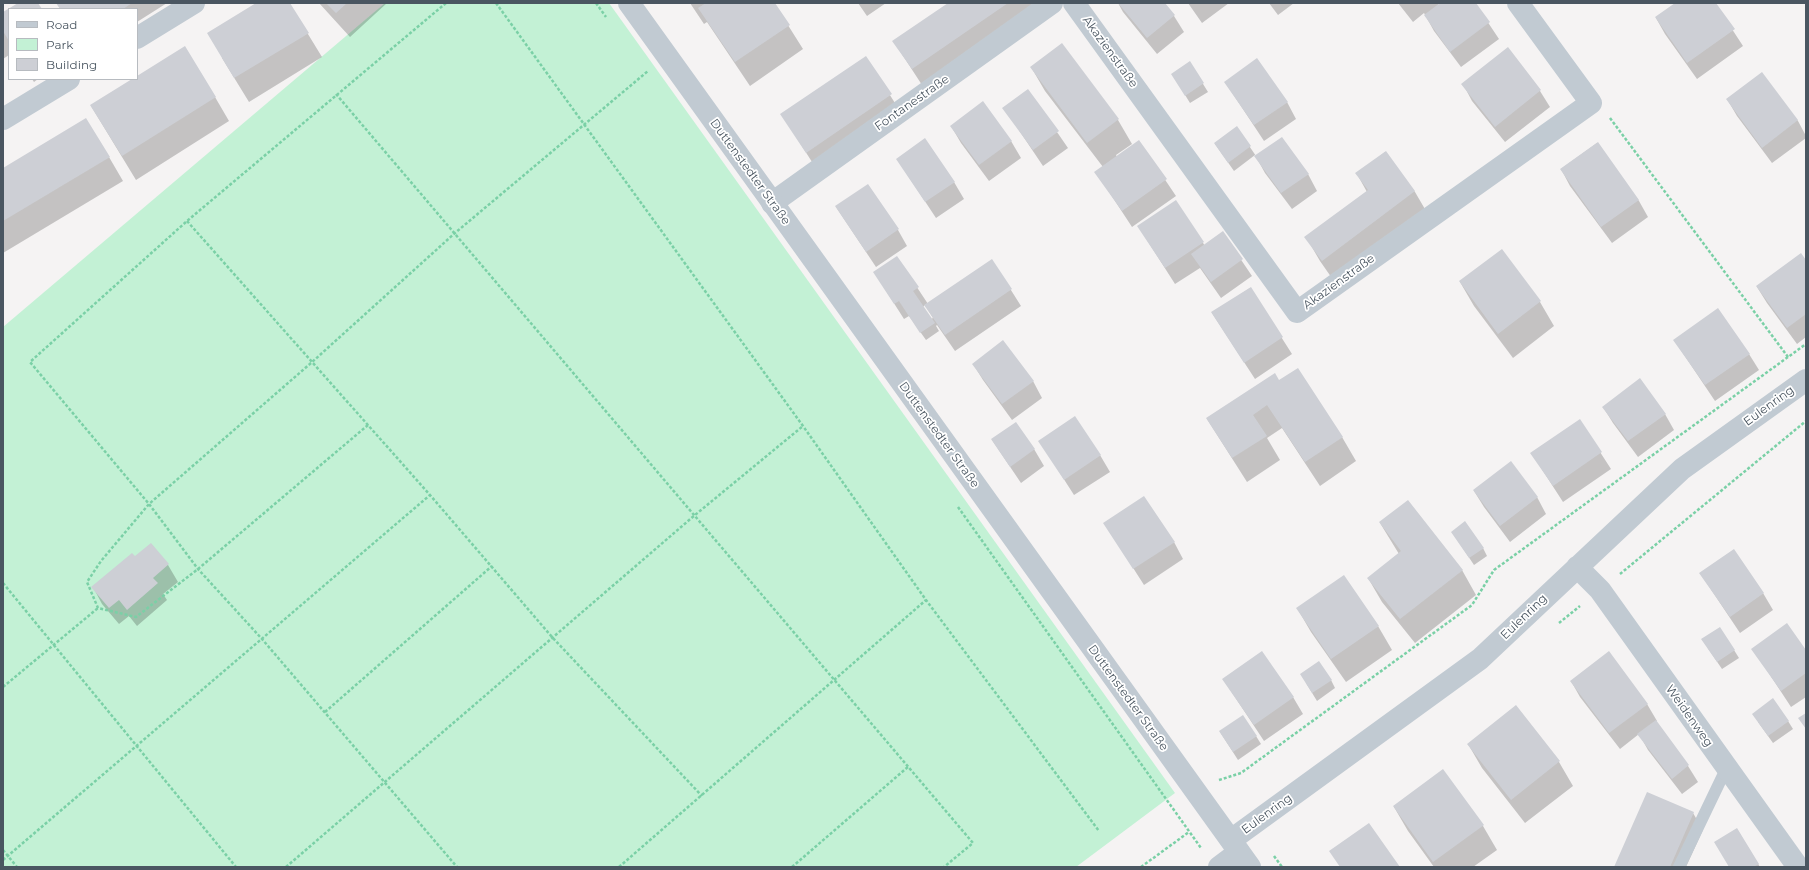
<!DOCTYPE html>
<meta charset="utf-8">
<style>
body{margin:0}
#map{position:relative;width:1809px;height:870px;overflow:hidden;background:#f5f3f3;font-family:Montserrat,sans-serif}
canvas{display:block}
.frame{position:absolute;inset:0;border:4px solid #4a5661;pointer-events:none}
.legend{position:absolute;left:8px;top:8px;width:130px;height:72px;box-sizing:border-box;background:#fff;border:1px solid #b7bbc0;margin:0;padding:5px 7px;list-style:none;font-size:12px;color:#4a5661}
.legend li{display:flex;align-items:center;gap:8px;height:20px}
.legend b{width:20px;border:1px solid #b7bbc0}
</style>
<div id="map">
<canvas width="1809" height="870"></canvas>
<div class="frame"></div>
<ul class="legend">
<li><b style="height:5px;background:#c1cad2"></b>Road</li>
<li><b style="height:11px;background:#c3f1d5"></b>Park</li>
<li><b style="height:11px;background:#cdcfd5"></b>Building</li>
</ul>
</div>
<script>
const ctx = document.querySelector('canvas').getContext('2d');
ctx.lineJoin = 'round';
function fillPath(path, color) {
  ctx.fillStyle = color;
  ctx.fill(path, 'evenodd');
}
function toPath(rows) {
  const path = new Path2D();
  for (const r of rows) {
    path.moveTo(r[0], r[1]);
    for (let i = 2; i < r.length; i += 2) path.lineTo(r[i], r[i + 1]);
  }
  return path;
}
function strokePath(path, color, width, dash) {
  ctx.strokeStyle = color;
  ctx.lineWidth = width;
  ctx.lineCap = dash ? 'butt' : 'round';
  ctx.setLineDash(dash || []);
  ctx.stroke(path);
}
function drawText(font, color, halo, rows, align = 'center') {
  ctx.font = font + ' Montserrat,sans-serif';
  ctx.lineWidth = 3.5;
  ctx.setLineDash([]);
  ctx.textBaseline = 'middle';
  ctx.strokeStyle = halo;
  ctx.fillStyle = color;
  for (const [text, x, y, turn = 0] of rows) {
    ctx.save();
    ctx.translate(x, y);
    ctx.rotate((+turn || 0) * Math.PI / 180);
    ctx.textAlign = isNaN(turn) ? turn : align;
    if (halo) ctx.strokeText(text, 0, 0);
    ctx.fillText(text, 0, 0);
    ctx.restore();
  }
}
fillPath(toPath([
 [385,3,609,3,1175,793,1076,867,3,867,3,327]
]), '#c3f1d5');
fillPath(toPath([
 [57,3,167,3,137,22,137,9,61,9],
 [258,3,289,3,322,57,249,102,222,58],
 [319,3,387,3,350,37],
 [690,3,774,3,803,49,750,86,707,22,704,24],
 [858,3,886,3,867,16],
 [950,3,1044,3,922,85,894,42],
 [1118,3,1164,3,1174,16,1184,32,1157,54,1123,12],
 [1188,3,1229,3,1202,23],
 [1269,3,1294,3,1278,15],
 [1398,3,1438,3,1438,5,1441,3,1475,3,1499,39,1461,67,1434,31,1424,13,1413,22],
 [1676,3,1715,3,1743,46,1697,79,1665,34,1656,18],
 [9,10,9,55,3,59,3,13],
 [1507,49,1540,91,1550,107,1505,142,1472,101,1463,84],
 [866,57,905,119,821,176,782,115],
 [1190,63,1208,92,1190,103,1177,82],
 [1031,67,1118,120,1132,144,1116,155,1117,157,1139,141,1176,196,1132,227,1096,172,1103,167,1045,91],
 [1762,74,1798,121,1806,136,1806,138,1772,163,1737,116,1727,99],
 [137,77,215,97,229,121,136,180,91,106,134,79,137,79],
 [32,79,38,79,34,82],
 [1225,82,1287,102,1296,119,1264,141],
 [1028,90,1068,148,1043,166,1004,108],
 [951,126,1011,141,1021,158,989,181,961,143],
 [1237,128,1256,156,1308,174,1317,191,1292,209,1265,173,1255,155,1234,171,1215,144],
 [1597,143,1639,201,1648,217,1612,243,1570,186,1561,169],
 [1385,152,1415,192,1429,216,1336,284,1320,261,1306,237,1367,192,1357,174],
 [109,157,123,181,3,253,3,169],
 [897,159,954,182,964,199,936,218],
 [1176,202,1205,246,1223,233,1252,276,1221,298,1200,268,1175,284,1138,226],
 [836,207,898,230,907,246,876,267],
 [1502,250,1540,302,1554,326,1513,358,1474,306,1460,282],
 [897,257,928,304,992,260,1021,306,955,351,937,325,936,326,939,331,926,340,909,316,904,319,874,272],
 [925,305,933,318,931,319,923,307],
 [1806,262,1806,337,1797,344,1767,303,1757,287],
 [1250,288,1292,354,1255,379,1212,313],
 [1674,340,1749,354,1759,370,1715,401],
 [973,364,1033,381,1042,398,1012,420,983,380],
 [1279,382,1342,437,1356,461,1320,486,1282,428,1267,438,1280,460,1247,482,1207,419],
 [1603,407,1665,414,1674,430,1638,457,1613,423],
 [1580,421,1611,469,1563,502,1532,454],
 [992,440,1034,449,1044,466,1021,483],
 [1040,442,1100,455,1110,472,1074,495],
 [1474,491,1537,497,1546,514,1510,542,1484,507],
 [1380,523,1462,570,1476,595,1415,643,1382,602,1368,578,1399,554],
 [1105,524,1174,542,1183,559,1144,585],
 [1452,532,1483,548,1487,556,1474,565],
 [151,544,168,565,178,582,163,594,167,600,137,626,129,616,119,624,102,604,93,587,135,558],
 [1700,573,1763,593,1773,610,1740,633],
 [1297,608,1378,626,1392,650,1346,682,1311,632],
 [1707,647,1734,650,1739,658,1722,669],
 [1753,649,1806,651,1806,697,1791,707],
 [1223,679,1293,697,1303,714,1264,741],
 [1331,680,1335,688,1317,701,1306,683],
 [1571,681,1647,704,1657,721,1655,722,1688,766,1698,782,1682,794,1648,750,1639,734,1620,749,1580,697],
 [1788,721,1793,729,1773,743,1758,722],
 [1220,732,1256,736,1261,744,1238,760],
 [1468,744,1559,762,1573,786,1525,823,1482,768],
 [1443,771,1483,826,1497,850,1473,867,1434,867,1408,831,1394,807],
 [1693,813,1703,830,1686,867,1615,867],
 [1737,829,1760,867,1729,867]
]), '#0003');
fillPath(toPath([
 [18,3,38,3,42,9,9,9,9,41,3,31,3,12],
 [56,3,132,3,123,9,60,9],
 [256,3,290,3,309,33,234,78,207,33],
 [326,3,347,3,336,13],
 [706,3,775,3,790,25,735,62,698,8],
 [948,3,1008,3,912,69,892,41],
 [1118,3,1165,3,1175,15,1147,38],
 [1440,3,1476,3,1490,22,1450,52,1424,15],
 [1675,3,1716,3,1735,29,1687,63,1655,17],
 [1062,43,1119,119,1087,143,1030,67],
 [185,46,216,97,122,156,90,105,132,79,137,79,137,76],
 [1508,47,1541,90,1495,127,1461,84],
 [866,56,892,94,806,153,780,114],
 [1257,58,1288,102,1254,125,1224,82],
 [1190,61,1204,83,1185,96,1171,74],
 [1762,72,1798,120,1762,148,1726,99],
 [1028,89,1059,131,1033,150,1002,108],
 [983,101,1012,141,979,165,950,126],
 [86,118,110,157,3,221,3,168],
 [1237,126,1251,146,1228,163,1214,143],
 [1282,137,1309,174,1281,193,1254,156],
 [925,138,955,182,925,202,896,159],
 [1139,140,1167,179,1122,211,1094,172],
 [1598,142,1639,200,1601,227,1560,169],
 [1386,151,1415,191,1322,261,1304,237,1368,190,1355,173],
 [868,184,899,229,866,252,835,206],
 [1176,200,1204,242,1165,268,1137,226],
 [1223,231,1243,259,1211,282,1191,254],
 [1502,249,1541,301,1498,334,1459,281],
 [1801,253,1806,260,1806,314,1787,328,1756,286],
 [897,256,919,287,913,291,935,323,920,333,899,301,894,304,873,272],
 [992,259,1012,289,945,335,924,305],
 [1251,287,1283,337,1244,363,1211,312],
 [1718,308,1750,354,1705,385,1673,340],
 [1003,340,1034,381,1002,404,972,364],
 [1298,368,1343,437,1305,462,1267,405,1253,415,1267,436,1232,458,1206,418,1275,373,1279,380],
 [1640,378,1666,414,1628,441,1602,407],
 [1075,416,1101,455,1064,480,1038,441],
 [1580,419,1602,452,1553,486,1530,453],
 [1016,422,1035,449,1010,467,991,439],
 [1511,461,1538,497,1500,526,1473,490],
 [1144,496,1175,542,1133,569,1103,523],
 [1408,500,1463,570,1400,619,1367,578,1401,551,1379,522],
 [1465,521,1484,548,1469,558,1451,532],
 [151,543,169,564,153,578,158,583,127,610,119,600,109,608,91,587,132,553,135,556],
 [1734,549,1764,593,1730,617,1699,573],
 [1344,575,1379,626,1331,659,1296,608],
 [1787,623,1806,650,1806,673,1781,691,1751,649],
 [1720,627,1735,650,1717,662,1701,639],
 [1262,651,1294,697,1254,725,1222,679],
 [1609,651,1648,704,1609,733,1570,681],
 [1319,661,1332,680,1312,693,1300,674],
 [1773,698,1789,721,1768,736,1752,714],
 [1516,705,1560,761,1511,800,1467,744],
 [1806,713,1806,729,1798,718],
 [1243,715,1257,736,1233,752,1219,731],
 [1656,720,1689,765,1672,779,1637,734],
 [1443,769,1484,825,1433,862,1393,806],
 [1647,792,1694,812,1670,867,1614,867],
 [1369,823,1400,867,1340,867,1329,851],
 [1737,828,1759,864,1753,867,1729,867,1714,842]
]), '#cdcfd5');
strokePath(toPath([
 [446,3,187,221,30,362,149,504,198,569,262,639,457,867],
 [496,3,803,426,926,600,1099,831],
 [596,3,606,17],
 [336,94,973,843,944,867],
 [1610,118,1788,357],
 [187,221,430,495,552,637,702,796],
 [368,425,198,569,136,617,98,608,87,582,101,561,149,504,311,363,455,233,648,71],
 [958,507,1201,848],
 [1620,574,1806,421],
 [3,583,236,867],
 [1559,623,1580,606],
 [3,687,98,608],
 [325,712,492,566],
 [1219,780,1241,773,1472,605,1494,570,1806,344],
 [3,850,17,867],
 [1274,856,1282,867],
 [3,860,430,495],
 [286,867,695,515,803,426],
 [619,867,926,600],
 [792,867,909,766],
 [1141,867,1189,832]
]), '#7ad0a6', 2.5, [3, 2]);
strokePath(toPath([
 [1679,867,1726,769]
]), '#c1cad2', 12);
strokePath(toPath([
 [1074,3,1297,312,1591,103,1518,3],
 [137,38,194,3],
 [3,119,69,79],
 [772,203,1052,3],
 [1577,567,1600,590,1798,867],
 [1231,840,1480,659,1682,469,1806,380],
 [1219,867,1239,852]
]), '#c1cad2', 22);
strokePath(toPath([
 [629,3,1250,867]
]), '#c1cad2', 22);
drawText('12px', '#4a5661', '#fff', [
 ["Akazienstraße",1110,52,54],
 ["Fontanestraße",912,103,-35],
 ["Duttenstedter Straße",750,172,54],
 ["Akazienstraße",1339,282,-36],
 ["Eulenring",1769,406,-36],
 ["Duttenstedter Straße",939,435,54],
 ["Eulenring",1524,617,-44],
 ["Duttenstedter Straße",1128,698,54],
 ["Weidenweg",1689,716,55],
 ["Eulenring",1267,814,-36]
]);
</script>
